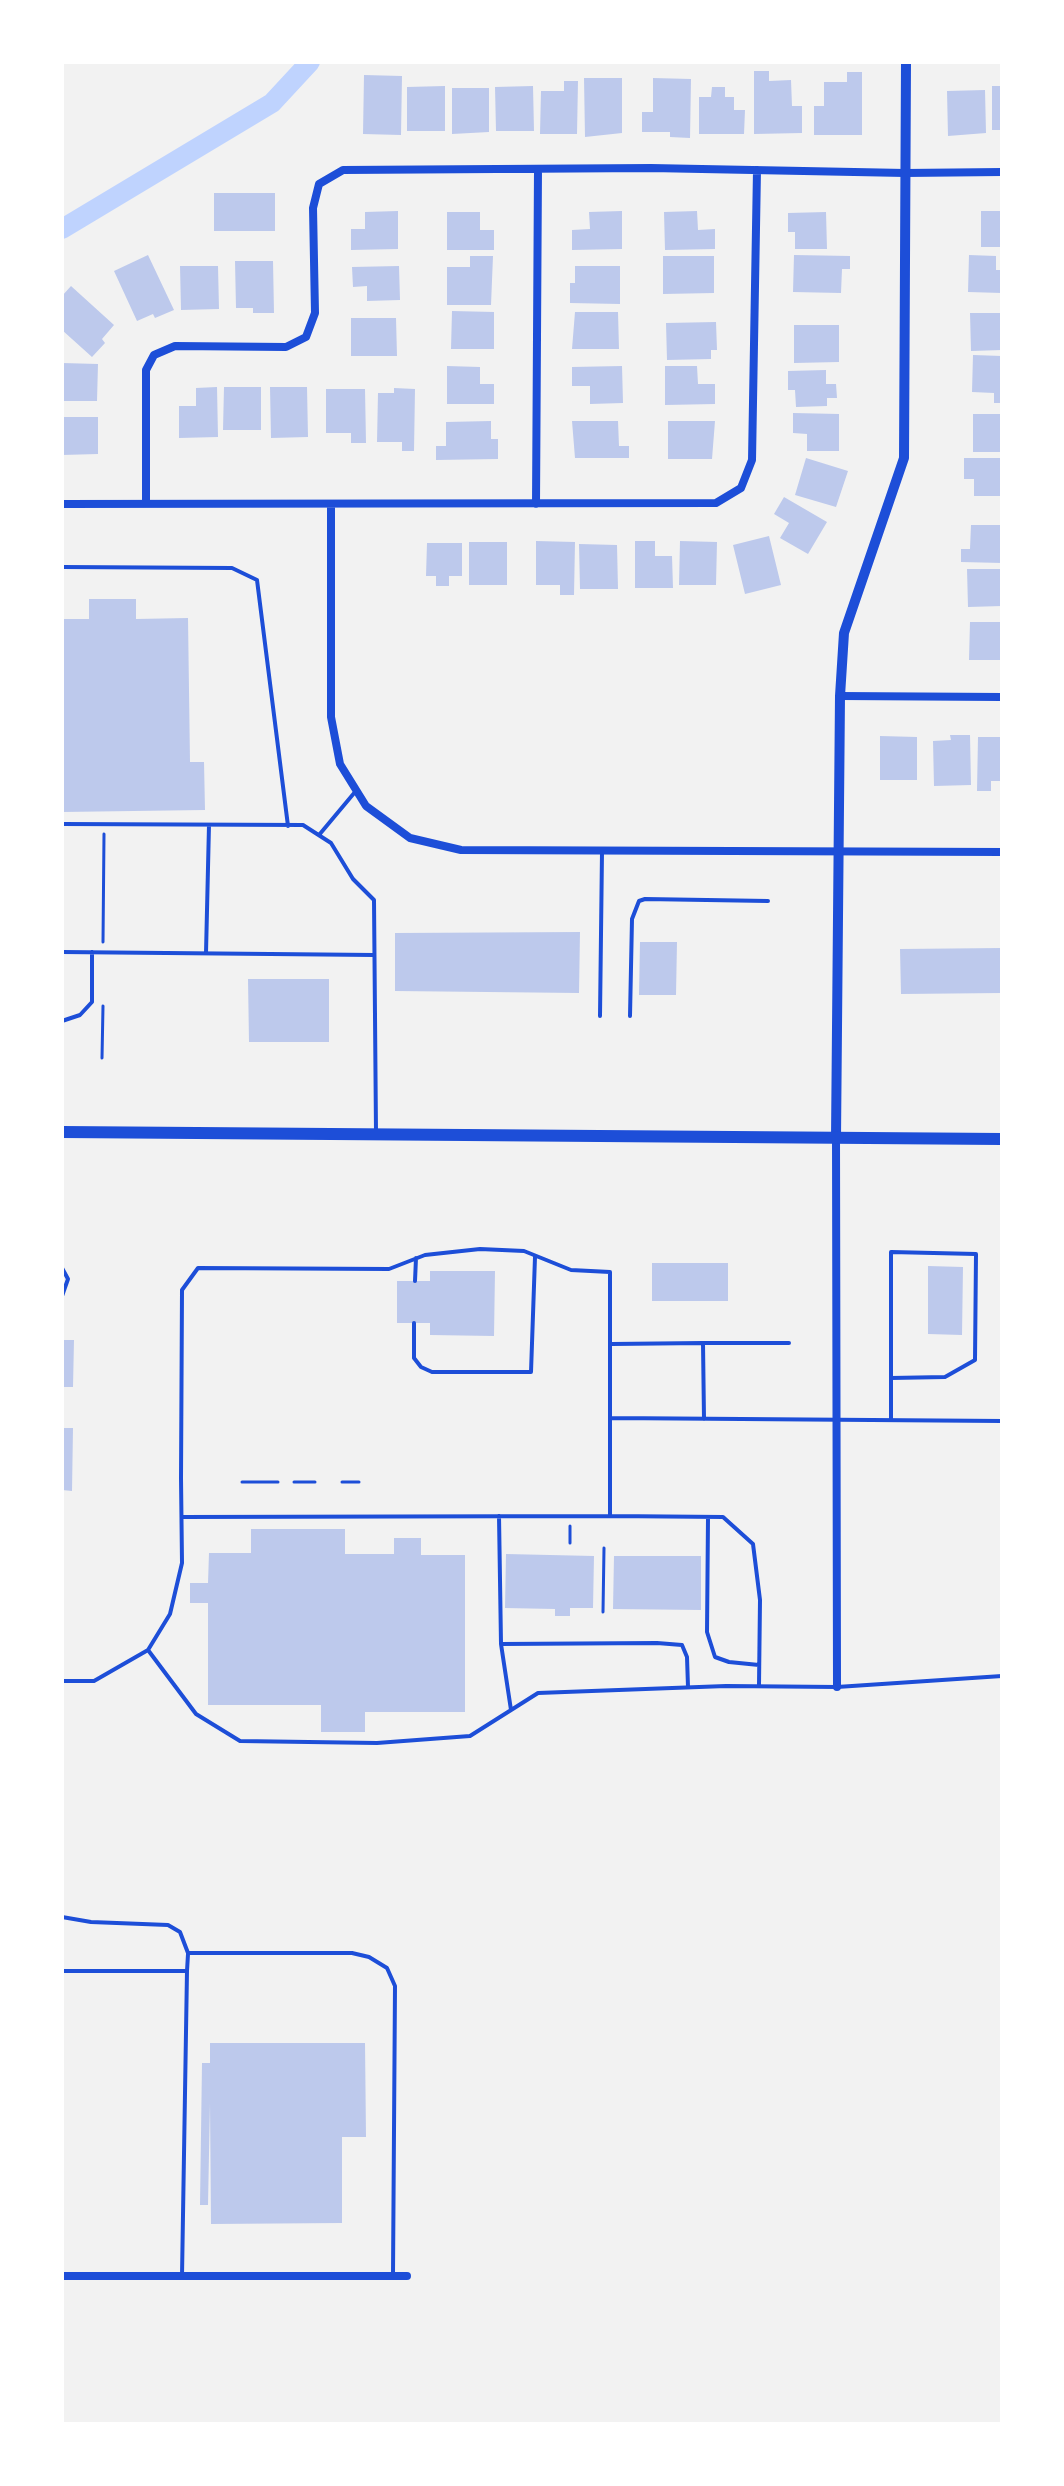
<!DOCTYPE html>
<style>
body{margin:0}
#map{position:relative;width:1064px;height:2486px;overflow:hidden;background:#f2f2f2;font-family:"Source Serif 4",serif}
canvas{display:block}
.frame{position:absolute;inset:0;border:64px solid #fff;pointer-events:none}
</style>
<div id="map">
<canvas width="1064" height="2486"></canvas>
<div class="frame"></div>
</div>
<script>
const ctx = document.querySelector('canvas').getContext('2d');
ctx.lineJoin = 'round';
function toPath(rows) {
  const path = new Path2D();
  for (const r of rows) {
    path.moveTo(r[0], r[1]);
    for (let i = 2; i < r.length; i += 2) path.lineTo(r[i], r[i + 1]);
  }
  return path;
}
function strokePath(path, color, width, dash) {
  ctx.strokeStyle = color;
  ctx.lineWidth = width;
  ctx.lineCap = dash ? 'butt' : 'round';
  ctx.setLineDash(dash || []);
  ctx.stroke(path);
}
function fillPath(path, color) {
  ctx.fillStyle = color;
  ctx.fill(path, 'evenodd');
}
strokePath(toPath([
 [62,229,272,103,310,62]
]), '#bfd3fe', 20);
fillPath(toPath([
 [754,71,769,71,769,81,791,80,792,106,802,106,802,133,754,134],
 [847,72,862,72,862,135,814,135,814,106,824,106,824,82,847,82],
 [364,75,402,76,401,135,363,134],
 [584,78,622,78,622,133,585,137],
 [653,78,691,79,690,138,670,137,670,132,642,132,642,112,653,112],
 [564,81,578,81,577,134,540,134,541,91,564,91],
 [445,86,445,131,407,131,407,87],
 [533,86,534,131,496,131,495,87],
 [992,86,1002,86,1002,130,992,130],
 [712,87,725,87,725,97,734,97,734,110,745,110,744,134,699,134,699,97,711,97],
 [452,88,489,88,489,132,452,134],
 [985,90,986,133,948,136,947,91],
 [214,193,275,193,275,231,214,231],
 [398,211,398,249,351,250,351,229,365,229,365,212],
 [622,211,622,249,572,250,572,230,590,229,589,212],
 [697,211,698,230,715,229,715,249,665,250,664,212],
 [981,211,1002,211,1002,247,981,247],
 [447,212,480,212,480,230,494,230,494,250,447,250],
 [826,212,827,249,795,249,795,232,788,232,788,213],
 [148,255,174,310,155,318,153,314,137,321,114,271],
 [794,255,850,256,850,269,842,269,841,293,793,292],
 [969,255,996,256,996,270,1002,270,1002,293,968,292],
 [470,256,493,256,491,305,447,305,447,267,470,267],
 [663,256,714,256,714,293,663,294],
 [235,261,273,261,274,313,253,313,253,308,236,308],
 [180,266,218,266,219,309,181,310],
 [399,266,400,300,367,301,367,286,353,287,352,267],
 [575,266,620,266,620,304,570,303,570,283,575,283],
 [71,286,114,325,102,339,105,343,92,357,62,330,62,296],
 [452,311,494,312,494,349,451,349],
 [575,312,618,312,619,349,572,349],
 [970,313,1002,313,1002,350,971,351],
 [351,318,396,318,397,356,351,356],
 [716,322,717,350,711,350,711,359,667,360,666,323],
 [794,325,839,325,839,362,794,363],
 [973,355,1002,356,1002,403,994,403,994,393,972,392],
 [62,363,98,364,97,401,62,401],
 [447,366,480,367,480,384,494,384,494,404,447,404],
 [622,366,623,403,590,404,590,386,572,386,572,367],
 [665,366,697,366,698,384,715,384,715,404,665,405],
 [826,370,826,384,836,384,837,398,827,398,827,406,796,407,795,390,788,390,788,371],
 [217,387,218,437,179,438,179,406,196,406,196,388],
 [224,387,261,387,261,430,223,430],
 [270,387,307,387,308,437,271,438],
 [394,388,415,389,414,451,402,451,402,442,377,442,378,393,394,393],
 [326,389,365,389,366,443,351,443,351,433,326,433],
 [793,413,839,414,839,451,807,451,807,434,793,433],
 [973,414,1002,414,1002,452,973,452],
 [62,417,98,417,98,454,62,455],
 [491,421,491,439,498,439,498,459,436,460,436,446,446,446,446,422],
 [572,421,618,421,619,446,629,446,629,458,575,458],
 [668,421,715,421,712,459,668,459],
 [806,458,848,471,836,507,795,495],
 [964,458,1002,458,1002,496,974,496,974,479,964,479],
 [784,497,827,522,808,554,780,538,789,523,774,514],
 [971,525,1002,525,1002,563,961,562,961,549,970,549],
 [769,536,781,585,745,594,733,545],
 [536,541,575,542,574,595,560,595,560,585,536,585],
 [635,541,655,541,655,556,672,556,673,588,635,588],
 [680,541,717,542,716,585,679,585],
 [469,542,507,542,507,585,469,585],
 [427,543,462,543,462,576,449,576,449,586,436,586,436,576,426,576],
 [579,544,617,545,618,589,580,589],
 [967,569,1000,569,1002,606,968,607],
 [89,599,136,599,136,619,188,618,190,762,204,762,205,810,62,812,62,619,89,619],
 [970,622,1002,622,1002,660,969,660],
 [950,735,970,735,971,785,934,786,933,741,951,740],
 [880,736,917,737,917,780,880,780],
 [978,737,1002,737,1002,781,991,781,991,791,977,791],
 [580,932,579,993,395,991,395,933],
 [640,942,677,942,676,995,639,995],
 [1002,948,1002,993,901,994,900,949],
 [248,979,329,979,329,1042,249,1042],
 [652,1263,728,1263,728,1301,652,1301],
 [928,1266,963,1267,962,1335,928,1334],
 [430,1271,495,1271,494,1336,430,1335,430,1323,397,1323,397,1281,430,1281],
 [62,1340,74,1340,73,1387,62,1387],
 [62,1428,73,1428,72,1491,62,1490],
 [251,1529,345,1529,345,1554,394,1554,394,1538,421,1538,421,1555,465,1555,465,1712,365,1712,365,1732,321,1732,321,1705,208,1705,208,1603,190,1603,190,1583,208,1583,209,1553,251,1553],
 [506,1554,594,1556,593,1608,570,1608,570,1616,555,1616,555,1609,505,1608],
 [614,1556,701,1556,701,1610,613,1609],
 [210,2043,365,2043,366,2137,342,2137,342,2223,211,2224,210,2103,208,2205,200,2205,202,2063,210,2063]
]), '#bdc9ec');
strokePath(toPath([
 [103,942,104,834],
 [102,1058,103,1006],
 [242,1482,278,1482],
 [294,1482,315,1482],
 [342,1482,359,1482],
 [570,1526,570,1543],
 [603,1612,604,1548]
]), '#1d4ed8', 3);
strokePath(toPath([
 [62,567,232,568,257,580,288,826],
 [62,824,303,825,331,843,353,879,374,900,376,1132],
 [319,835,355,792],
 [62,952,374,955],
 [206,953,209,825],
 [600,1016,602,852],
 [630,1016,632,919,639,901,645,899,768,901],
 [62,1021,80,1015,92,1002,92,952],
 [62,1268,68,1279,62,1296],
 [415,1281,416,1258],
 [414,1323,414,1358,421,1367,432,1372,531,1372,535,1257],
 [703,1343,789,1343],
 [612,1344,703,1343,704,1419],
 [891,1378,945,1377,975,1360,976,1254,891,1252,891,1420],
 [611,1418,1002,1421],
 [499,1516,501,1644],
 [610,1516,723,1517,753,1544,760,1600,759,1685],
 [182,1517,610,1516,610,1272,571,1270,524,1251,480,1249,425,1255,389,1269,198,1268,182,1290,181,1478,182,1563,170,1614,148,1650,196,1714,240,1741,377,1743,470,1736,538,1693,726,1686,837,1687,1002,1676],
 [708,1518,707,1632,715,1657,729,1662,759,1665],
 [62,1681,94,1681,148,1650],
 [511,1710,501,1644,657,1643,682,1645,687,1657,688,1687],
 [62,1917,91,1922,168,1925,180,1932,188,1953,352,1953,369,1957,387,1968,395,1986,393,2274],
 [62,1971,187,1971,182,2276],
 [187,1971,188,1954]
]), '#1d4ed8', 4);
strokePath(toPath([
 [62,504,716,503,741,488,752,460,757,170],
 [146,504,146,370,154,355,175,346,286,347,306,337,315,313,313,208,319,184,343,170,651,168,905,173,1002,172],
 [331,504,331,717,340,764,366,806,410,838,461,850,1002,852],
 [536,504,538,169],
 [840,696,1002,697],
 [836,1138,837,1687],
 [62,2276,407,2276]
]), '#1d4ed8', 8);
strokePath(toPath([
 [836,1138,840,696,844,633,904,458,906,62]
]), '#1d4ed8', 10);
strokePath(toPath([
 [62,1132,1002,1139]
]), '#1d4ed8', 12);
</script>
